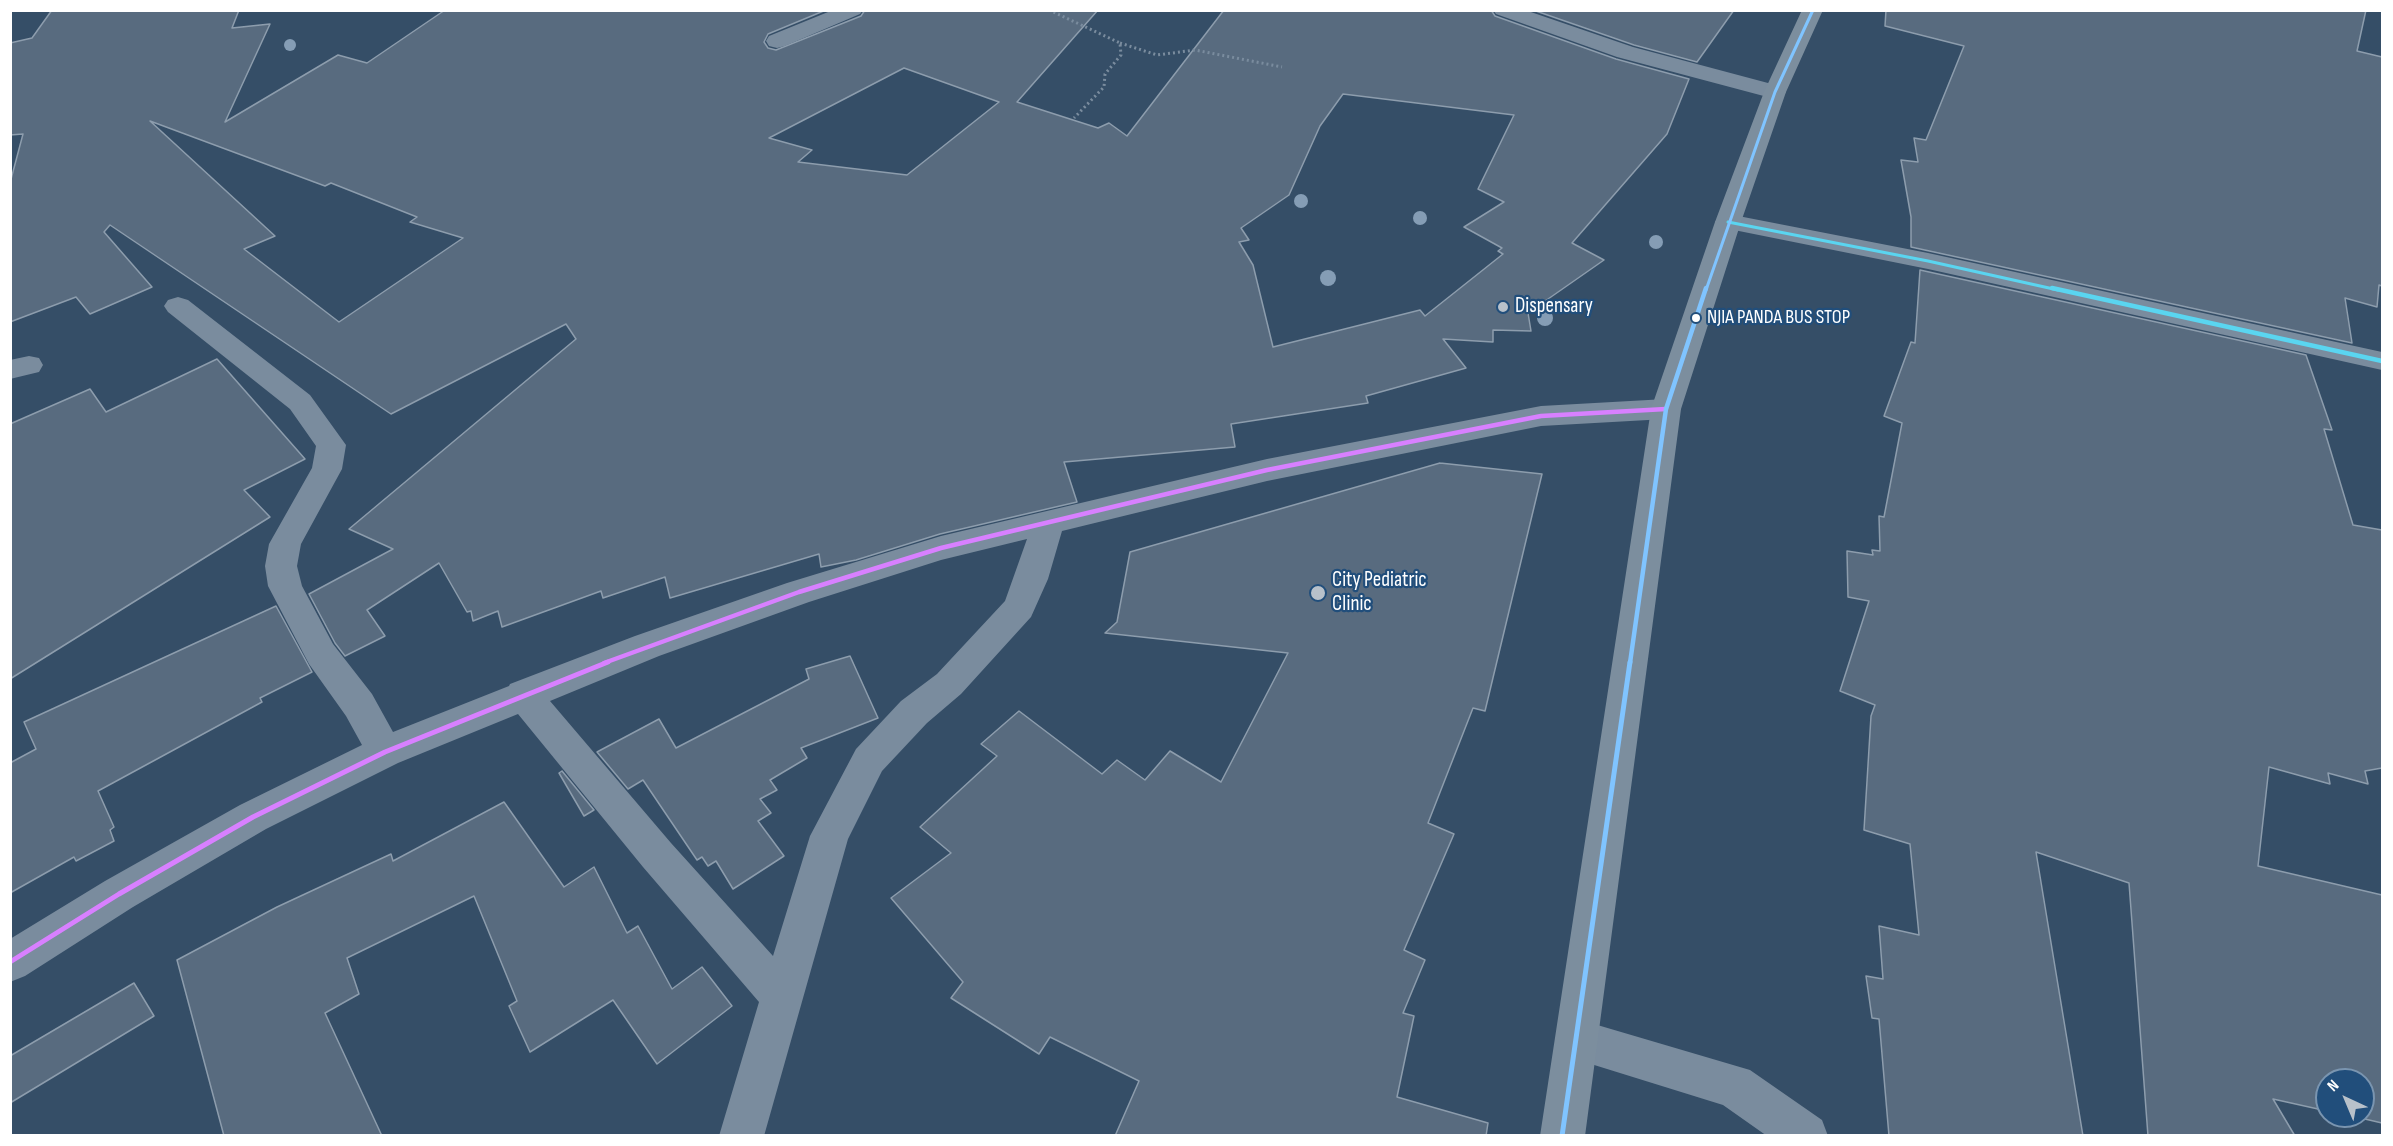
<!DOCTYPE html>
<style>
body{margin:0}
#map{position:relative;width:2393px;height:1146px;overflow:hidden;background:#354e67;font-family:"Sofia Sans Condensed",sans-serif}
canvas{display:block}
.frame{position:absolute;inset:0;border:12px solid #fff;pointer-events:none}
.north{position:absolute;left:2315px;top:1068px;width:60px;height:60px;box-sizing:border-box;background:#214e7b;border:2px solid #7a95b0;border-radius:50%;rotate:316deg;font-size:16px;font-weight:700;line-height:24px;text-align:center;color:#fff}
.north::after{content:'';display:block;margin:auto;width:21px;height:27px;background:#b8c1ca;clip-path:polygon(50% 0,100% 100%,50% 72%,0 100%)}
</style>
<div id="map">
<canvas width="2393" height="1146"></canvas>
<div class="frame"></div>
<div class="north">N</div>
</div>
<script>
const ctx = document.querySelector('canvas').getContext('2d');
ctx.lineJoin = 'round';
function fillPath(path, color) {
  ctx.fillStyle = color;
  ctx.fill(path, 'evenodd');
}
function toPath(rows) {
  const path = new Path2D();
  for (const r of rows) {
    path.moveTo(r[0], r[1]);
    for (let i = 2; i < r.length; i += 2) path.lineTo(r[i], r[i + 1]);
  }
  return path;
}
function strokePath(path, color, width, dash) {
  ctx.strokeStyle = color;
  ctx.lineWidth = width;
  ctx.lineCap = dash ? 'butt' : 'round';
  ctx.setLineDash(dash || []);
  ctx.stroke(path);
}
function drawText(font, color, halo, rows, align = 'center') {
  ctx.font = font + ' "Sofia Sans Condensed",sans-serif';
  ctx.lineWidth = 4.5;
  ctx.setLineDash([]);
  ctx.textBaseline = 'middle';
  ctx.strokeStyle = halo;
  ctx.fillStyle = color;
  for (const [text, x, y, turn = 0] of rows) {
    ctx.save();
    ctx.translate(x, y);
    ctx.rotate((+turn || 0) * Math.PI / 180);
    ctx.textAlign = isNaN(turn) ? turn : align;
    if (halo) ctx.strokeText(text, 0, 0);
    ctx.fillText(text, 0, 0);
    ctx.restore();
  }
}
const building = toPath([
 [52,10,239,10,232,28,270,24,225,122,338,55,367,63,445,10,826,10,768,34,764,42,768,48,776,50,861,16,865,10,1098,10,1017,102,1098,128,1109,123,1127,136,1224,10,1491,10,1495,16,1616,59,1689,79,1667,134,1572,243,1604,260,1528,313,1531,331,1493,330,1493,342,1443,339,1466,368,1366,396,1368,403,1231,424,1235,447,1064,462,1077,502,940,534,856,560,821,567,819,554,670,598,665,577,603,598,601,591,502,627,498,611,473,621,471,611,467,612,439,563,367,610,385,636,345,656,335,643,309,594,393,549,349,529,576,339,566,324,391,414,110,225,104,232,152,287,90,314,76,297,10,322,10,183,23,134,10,135,10,43,32,38,52,10],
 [904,68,999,102,907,175,798,162,812,150,769,138,904,68],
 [1343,94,1514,115,1478,189,1504,202,1464,227,1502,248,1498,251,1503,254,1425,316,1420,310,1273,347,1253,265,1239,242,1249,240,1241,228,1289,195,1320,126,1343,94],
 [150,121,325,186,331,183,417,217,410,222,463,238,339,322,244,249,275,236,150,121],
 [1533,10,1734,10,1697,62,1634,45,1533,10],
 [1886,10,2366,10,2357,51,2382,57,2382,286,2379,285,2377,307,2345,298,2352,343,1911,247,1911,217,1901,160,1918,162,1914,138,1926,140,1964,46,1885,26,1886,10],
 [1920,270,2306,355,2332,430,2324,429,2353,525,2382,530,2382,768,2365,771,2368,784,2328,773,2330,784,2269,767,2258,866,2382,895,2382,1123,2352,1116,2363,1116,2363,1080,2327,1080,2327,1111,2273,1099,2295,1136,2148,1136,2129,883,2036,852,2083,1136,1889,1136,1879,1019,1872,1018,1866,976,1883,979,1879,926,1919,935,1910,844,1864,830,1871,716,1875,705,1840,691,1869,601,1848,597,1847,551,1873,555,1872,550,1880,551,1879,516,1884,517,1902,423,1884,416,1911,342,1915,343,1920,270],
 [217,359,305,459,244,490,270,517,10,679,10,424,90,389,106,412,217,359],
 [1440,463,1542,474,1485,711,1473,708,1428,823,1454,834,1404,950,1425,960,1403,1013,1414,1016,1397,1097,1488,1123,1486,1136,1115,1136,1139,1081,1050,1037,1039,1054,951,998,963,982,891,898,951,853,920,827,997,756,981,744,1019,711,1102,774,1117,760,1145,780,1170,751,1221,782,1288,653,1105,633,1117,622,1130,552,1440,463],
 [276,606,312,672,260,698,262,702,98,791,114,827,110,830,114,841,76,861,74,857,10,893,10,763,36,749,24,722,276,606],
 [850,656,878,718,801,748,807,758,770,780,777,790,760,799,771,813,758,821,784,856,733,889,716,861,708,866,702,857,697,860,643,780,628,789,597,752,659,719,676,748,809,679,806,669,850,656],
 [562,771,594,810,584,816,559,773,562,771],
 [504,802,564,887,594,867,627,933,638,926,672,989,702,967,732,1006,657,1064,613,1000,530,1052,509,1006,517,1001,474,896,347,958,359,994,325,1013,382,1136,224,1136,177,960,277,907,391,854,393,861,504,802],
 [134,983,154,1016,10,1103,10,1056,134,983]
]);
fillPath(building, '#586b7f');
strokePath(building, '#8d9dad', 1.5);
strokePath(toPath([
 [1049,10,1120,43,1121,55,1105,74,1104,87,1074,118],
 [1120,43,1157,55,1195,50,1282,67]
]), '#7a8c9e', 3, [2, 3]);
fillPath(toPath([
 [833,10,863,10,860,14,785,46,777,48,769,46,766,41,769,36,833,10],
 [1493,10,1525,10,1633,47,1783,87,1786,92,1783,97,1775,99,1617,57,1496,14,1493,10],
 [1728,214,1928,253,2382,352,2382,370,1928,269,1719,227,1715,222,1719,217,1728,214],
 [178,297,188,300,310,395,346,445,342,469,301,544,297,566,302,586,333,644,372,694,393,732,509,686,510,684,635,636,787,583,941,536,1267,459,1541,406,1666,399,1676,402,1681,409,1676,416,1666,419,1541,426,1267,481,1062,531,1048,579,1031,617,961,694,927,723,882,771,848,839,764,1136,719,1136,759,1002,643,867,518,714,398,763,266,829,133,907,25,976,10,982,10,939,105,881,240,805,362,745,346,716,309,664,268,586,265,566,269,544,312,468,316,446,290,409,168,312,164,306,168,300,178,297],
 [1027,539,1005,601,937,674,901,701,856,749,810,836,773,956,671,843,550,701,659,656,809,602,941,560,1027,539],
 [29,356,39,358,43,365,39,372,10,379,10,360,29,356],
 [1577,1019,1750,1070,1822,1120,1828,1136,1767,1136,1723,1105,1562,1055,1556,1040,1562,1025,1577,1019]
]), '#7a8c9e');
fillPath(toPath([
 [1802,10,1823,10,1786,92,1741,222,1681,409,1585,1136,1540,1136,1651,409,1715,222,1764,92,1802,10]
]), '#7c8e9e');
strokePath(toPath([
 [1728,222,1928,261,2058,290]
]), '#5ad5f0', 3);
strokePath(toPath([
 [2052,288,2382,361]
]), '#5ad5f0', 4.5);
strokePath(toPath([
 [604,663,799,592,941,548,1267,470,1541,416,1666,409]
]), '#d880ff', 4.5);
strokePath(toPath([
 [10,962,119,894,253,817,385,752,608,662]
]), '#d880ff', 5);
strokePath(toPath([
 [1706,290,1775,92,1813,10]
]), '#80c4ff', 3);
strokePath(toPath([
 [1630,663,1666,409,1706,288]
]), '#80c4ff', 4.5);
strokePath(toPath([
 [1562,1136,1630,662]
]), '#80c4ff', 5);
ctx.fillStyle = '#859db5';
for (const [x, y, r] of [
 [290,45,6],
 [1301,201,7],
 [1420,218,7],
 [1656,242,7],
 [1328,278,8],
 [1545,318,8]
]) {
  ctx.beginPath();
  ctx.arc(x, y, r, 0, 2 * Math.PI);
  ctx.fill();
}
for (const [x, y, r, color] of [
 [1503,307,6,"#b8c1ca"],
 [1696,318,5,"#fff"],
 [1318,593,8,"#b8c1ca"]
]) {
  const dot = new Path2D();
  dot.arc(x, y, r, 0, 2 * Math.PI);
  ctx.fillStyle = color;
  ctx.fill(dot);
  strokePath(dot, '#214e7b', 2);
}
drawText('20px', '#fff', '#214e7b', [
 ["NJIA PANDA BUS STOP",1707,318]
], 'left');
drawText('21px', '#fff', '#214e7b', [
 ["Dispensary",1515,307],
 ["City Pediatric",1332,581],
 ["Clinic",1332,605]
], 'left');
</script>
